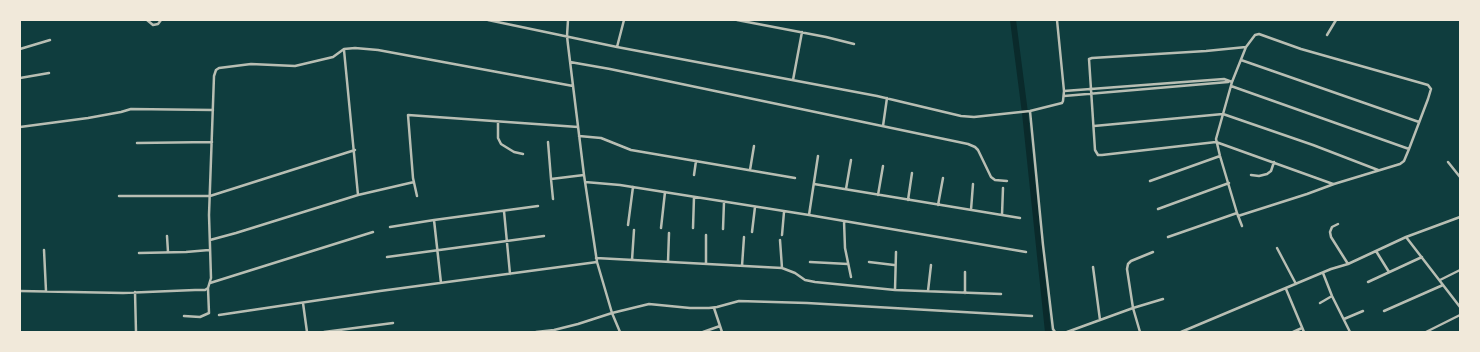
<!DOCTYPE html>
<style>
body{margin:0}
#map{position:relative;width:1480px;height:352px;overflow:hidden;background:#0f3d3e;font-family:Poppins,sans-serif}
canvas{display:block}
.frame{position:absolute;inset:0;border:21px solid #f1e9da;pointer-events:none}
</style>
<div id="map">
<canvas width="1480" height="352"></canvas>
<div class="frame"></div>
</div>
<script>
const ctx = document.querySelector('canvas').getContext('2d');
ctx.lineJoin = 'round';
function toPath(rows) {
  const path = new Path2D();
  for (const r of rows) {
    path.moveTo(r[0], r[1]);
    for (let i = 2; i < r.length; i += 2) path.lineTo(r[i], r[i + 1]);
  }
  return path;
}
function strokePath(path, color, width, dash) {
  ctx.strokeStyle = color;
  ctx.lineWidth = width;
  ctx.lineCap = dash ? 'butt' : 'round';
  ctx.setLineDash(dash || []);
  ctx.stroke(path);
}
strokePath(toPath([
 [1013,20,1025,113,1048,332]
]), '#0a2a2b', 6);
strokePath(toPath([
 [147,20,153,25,158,24,161,20],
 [488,20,617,47,624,20],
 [568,20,567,36,568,45,584,175,597,262,612,313,620,332],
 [737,20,826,37,854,44],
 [1327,35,1336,20],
 [617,47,877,96,961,116,974,117,1030,111,1062,103,1063,101,1064,91,1057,20],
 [1246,47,1206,51,1092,58,1089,59,1095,150,1098,155,1102,155,1216,142,1333,184],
 [20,49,50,40],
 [344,50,358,195],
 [1241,60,1419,122],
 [570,62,610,69,968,144,975,147,978,150,991,177,995,180,1007,181],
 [20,78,49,73],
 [793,80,802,32],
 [1231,86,1409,149],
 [1064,91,1224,79,1232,82],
 [1064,96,1228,82],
 [1030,111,1043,245,1053,329,1055,332],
 [498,122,498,138,501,144,514,152,523,154],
 [883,126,887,98],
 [1094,126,1223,114,1313,145,1378,170],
 [20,127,88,118,121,112,131,109,213,110],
 [579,136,601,138,631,150,795,178],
 [548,142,551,179],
 [137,143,212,142],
 [1448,162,1460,177],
 [750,170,754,146],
 [694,175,696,161],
 [1251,175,1259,176,1267,174,1271,171,1274,162],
 [1150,181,1220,156],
 [585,182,620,185,809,215,818,156],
 [814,184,1020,218],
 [846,189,851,160],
 [878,195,883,166],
 [119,196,210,196,355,150],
 [417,196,413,178,408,115,578,127],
 [553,199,551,179,584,175],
 [908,200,912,173],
 [938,205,943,178],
 [1158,209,1229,183],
 [971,210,973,184],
 [504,211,510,274],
 [809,215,1026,252],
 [1002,215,1003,188],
 [1238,216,1307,194,1334,184,1400,164,1404,161,1409,149,1428,99,1431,89,1428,85,1421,83,1301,49,1259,34,1255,35,1246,47,1232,82,1216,139,1220,156,1237,213,1242,226],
 [434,220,538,206],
 [844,221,845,248,851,277],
 [1338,224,1332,227,1330,232,1331,237,1348,264],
 [628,225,633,187],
 [390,227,434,220,441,283],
 [661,228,665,192],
 [693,228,694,197],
 [723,229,724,202],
 [752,232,755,207],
 [782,235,784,212],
 [167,236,168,252],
 [1168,237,1237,213],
 [1406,237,1460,307],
 [210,240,236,233,358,195,414,182],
 [780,240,782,268],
 [1277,248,1296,284],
 [44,250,46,291],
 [1376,251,1389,272],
 [139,253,186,252,209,250],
 [387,257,544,236],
 [596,258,782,268,795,273,805,280,815,282,895,290,1001,294],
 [632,260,634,230],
 [668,262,669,233],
 [810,262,848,264],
 [869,262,894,265],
 [706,264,706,235],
 [742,266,744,237],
 [1093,267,1100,320],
 [1323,273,1332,296,1350,332],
 [1440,280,1460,270],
 [1368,282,1422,257],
 [210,283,373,232],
 [1286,289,1304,332],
 [895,290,896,252],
 [20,291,123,293,195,290,205,290,208,288,211,278,209,215,214,76,216,70,219,68,251,64,295,66,333,57,344,49,355,48,378,50,573,86],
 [928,291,931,265],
 [135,292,136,332],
 [965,293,965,272],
 [303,303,307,332],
 [1320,303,1332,296],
 [714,308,722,332],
 [1384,311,1443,285],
 [219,315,380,291,597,262],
 [184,316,200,317,209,313,208,288],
 [1344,319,1363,311],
 [324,332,393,323],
 [536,332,554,330,578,324,612,313,649,304,690,308,709,308,717,307,739,301,807,303,1032,316],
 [703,332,720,326],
 [1067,332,1133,308,1163,299],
 [1140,332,1133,308,1127,269,1128,264,1131,261,1153,252],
 [1181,332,1331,269,1348,264,1406,237,1460,217],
 [1293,332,1302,328],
 [1426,332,1460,315]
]), '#b8beb3', 2.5);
</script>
